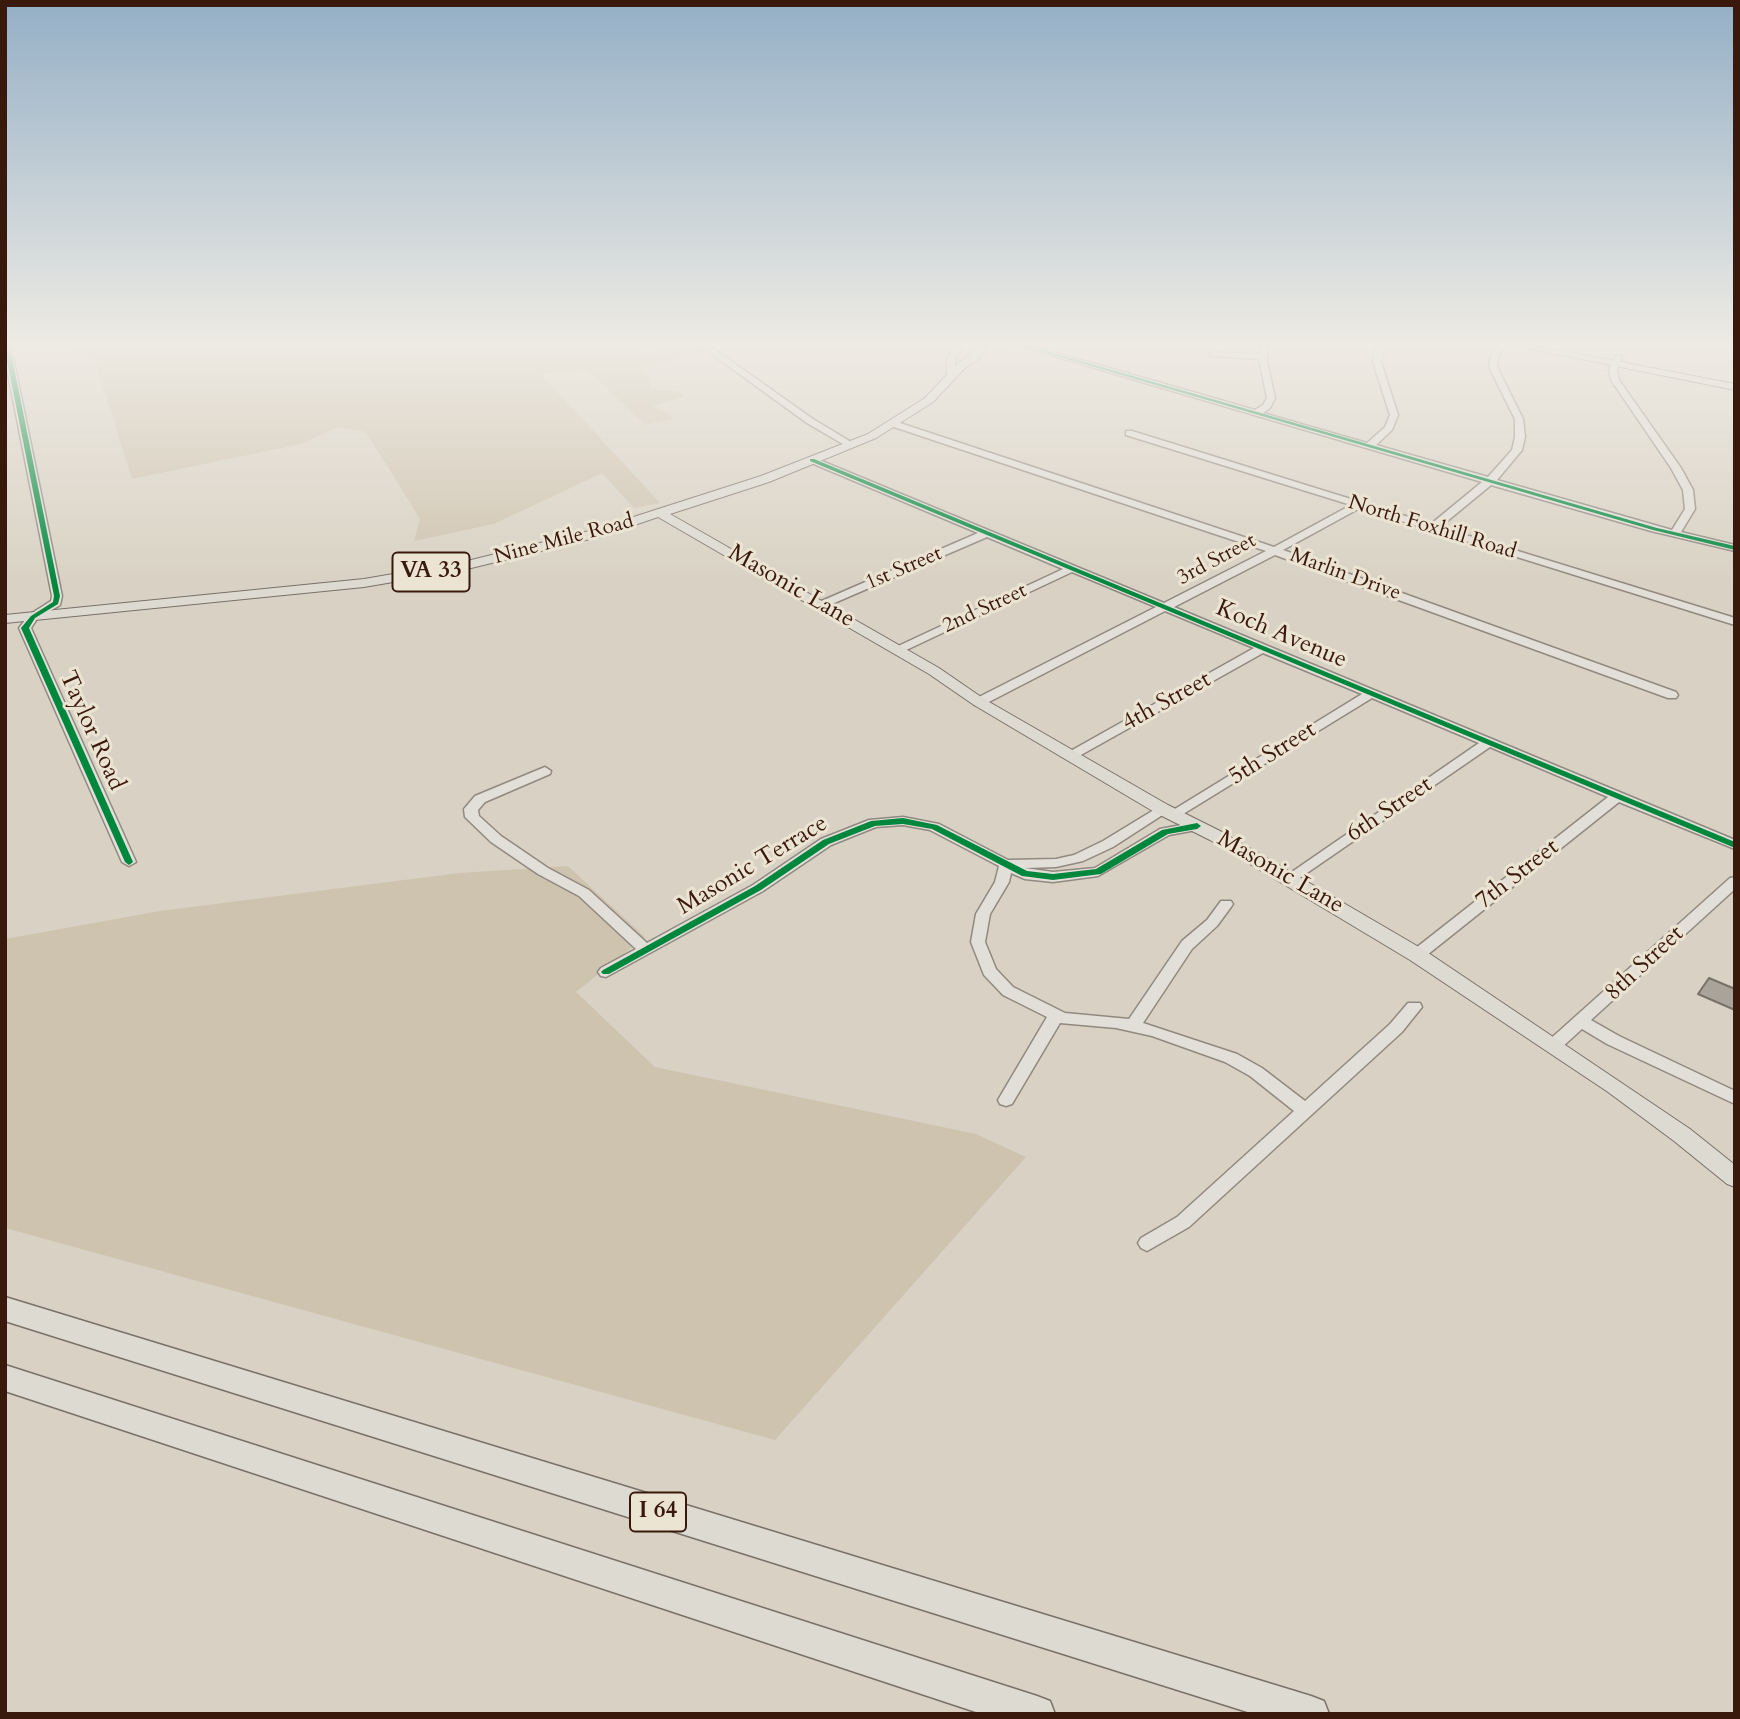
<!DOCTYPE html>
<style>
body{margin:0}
#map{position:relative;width:1740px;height:1719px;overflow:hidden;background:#d9d2c4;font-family:Cardo,serif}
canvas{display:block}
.frame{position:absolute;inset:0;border:7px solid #3a190d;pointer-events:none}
</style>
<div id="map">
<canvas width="1740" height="1719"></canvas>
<div class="frame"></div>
</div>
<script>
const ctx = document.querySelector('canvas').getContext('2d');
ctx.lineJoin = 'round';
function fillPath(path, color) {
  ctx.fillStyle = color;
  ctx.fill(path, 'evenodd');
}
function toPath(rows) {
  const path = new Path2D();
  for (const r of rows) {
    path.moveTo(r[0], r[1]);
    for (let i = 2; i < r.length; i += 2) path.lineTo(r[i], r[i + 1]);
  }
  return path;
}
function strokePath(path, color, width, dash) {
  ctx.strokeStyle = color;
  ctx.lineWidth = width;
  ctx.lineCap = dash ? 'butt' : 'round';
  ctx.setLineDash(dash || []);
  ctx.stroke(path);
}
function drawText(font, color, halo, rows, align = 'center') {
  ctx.font = font + ' Cardo,serif';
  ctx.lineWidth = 6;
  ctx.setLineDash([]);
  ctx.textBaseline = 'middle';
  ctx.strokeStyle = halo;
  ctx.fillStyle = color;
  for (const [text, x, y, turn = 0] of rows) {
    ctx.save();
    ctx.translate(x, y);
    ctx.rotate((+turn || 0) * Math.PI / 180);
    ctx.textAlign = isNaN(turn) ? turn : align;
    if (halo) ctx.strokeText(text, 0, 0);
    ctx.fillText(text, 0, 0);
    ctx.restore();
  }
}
fillPath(toPath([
 [20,342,665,342,641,350,651,355,694,344,706,351,640,369,651,379,651,389,680,391,684,397,652,406,670,414,672,419,645,425,586,369,542,375,660,503,634,508,602,473,494,524,414,541,420,519,366,432,338,427,301,444,132,479,94,359,56,346,18,350],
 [568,866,645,937,576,992,655,1067,976,1134,1026,1157,775,1440,5,1228,5,939,160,911,459,873]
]), '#cec3af');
const building = toPath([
 [1709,978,1735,989,1735,1010,1698,994,1709,978]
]);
fillPath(building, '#aaa399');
strokePath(building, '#797068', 2);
const minor = toPath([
 [5,342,10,342,62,596,60,605,37,619,31,628,136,862,129,866,122,862,19,628,29,615,51,601,52,596,5,359,5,342],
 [695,342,704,342,813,419,856,445,848,447,807,423,695,342],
 [956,342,964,342,955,360,955,378,951,381,947,378,947,360,956,342],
 [1006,342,1019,342,1255,410,1263,405,1267,398,1259,359,1212,356,1208,354,1212,352,1259,354,1260,342,1268,342,1267,362,1275,398,1270,408,1263,413,1367,443,1385,427,1390,415,1373,362,1376,342,1384,342,1381,362,1398,415,1392,430,1376,445,1488,477,1512,450,1515,437,1515,419,1489,367,1491,354,1499,342,1507,342,1499,354,1497,367,1523,419,1525,437,1522,450,1497,480,1672,530,1685,509,1683,490,1671,468,1611,380,1609,370,1616,356,1622,356,1617,370,1619,380,1681,468,1693,490,1695,509,1681,532,1735,545,1735,551,1651,531,1491,485,1440,527,1735,618,1735,625,1360,508,1283,550,1676,692,1678,695,1676,698,1668,698,1275,555,1174,607,1735,840,1735,849,1619,802,1422,959,1417,960,1412,959,1409,955,1412,951,1608,797,1490,747,1291,884,1286,882,1284,879,1286,876,1479,743,1372,698,1175,819,1170,818,1168,815,1170,812,1362,694,1263,653,1072,760,1067,759,1066,756,1067,753,1254,648,1165,611,983,705,975,705,973,702,975,699,1156,607,1072,572,902,652,894,652,894,648,1063,569,987,537,825,607,817,607,817,603,978,533,809,462,807,460,812,457,1164,603,1266,551,891,426,891,422,894,421,1274,547,1351,505,1126,435,1126,431,1132,431,1431,524,1482,482,1006,342],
 [545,767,551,771,550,774,485,802,478,810,479,816,501,836,548,868,589,890,647,943,753,885,821,839,869,820,903,817,939,824,1008,860,1056,859,1074,855,1103,841,1162,805,1167,806,1169,809,1167,812,1113,847,1083,861,1056,867,1025,868,1053,872,1095,868,1160,829,1197,822,1204,826,1202,829,1169,835,1098,876,1053,882,1025,879,1011,873,1009,882,990,914,985,942,996,969,1013,987,1065,1013,1129,1019,1182,941,1207,920,1221,901,1231,901,1233,904,1231,907,1217,926,1192,949,1143,1023,1237,1054,1262,1068,1305,1101,1390,1024,1408,1003,1420,1003,1422,1007,1402,1032,1189,1227,1147,1251,1141,1248,1138,1243,1141,1238,1177,1217,1294,1111,1250,1076,1225,1062,1152,1036,1116,1028,1060,1023,1012,1104,1006,1106,1000,1104,998,1100,1047,1017,1003,995,984,975,971,942,976,914,995,882,999,866,930,830,903,825,876,827,831,845,763,891,606,977,601,976,598,972,601,968,636,949,579,896,538,874,491,842,465,817,464,809,475,796,545,767],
 [1735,877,1735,889,1591,1020,1619,1036,1735,1091,1735,1104,1607,1044,1582,1029,1560,1049,1548,1049,1546,1045,1548,1041,1730,878,1735,877]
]);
const major = toPath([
 [980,342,990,342,978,359,965,368,933,402,876,438,769,482,670,514,939,668,984,699,1168,805,1222,832,1424,950,1690,1129,1735,1165,1735,1187,1727,1184,1674,1141,1608,1092,1410,960,1210,840,1156,813,974,705,929,674,658,517,602,536,463,570,364,587,5,623,5,615,364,579,463,562,593,530,761,476,868,434,925,398,957,364,970,355,980,342],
 [1496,342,1517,342,1735,384,1735,390,1496,342]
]);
const highway = toPath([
 [5,1297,1311,1696,1324,1701,1329,1714,1254,1714,5,1321,5,1297],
 [5,1365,1037,1696,1050,1701,1055,1714,982,1714,5,1391,5,1365]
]);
strokePath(minor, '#91887f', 3);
strokePath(major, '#797068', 2);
strokePath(highway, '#797068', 3);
fillPath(minor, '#e2dfd8');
fillPath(major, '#dddad2');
fillPath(highway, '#dddad2');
fillPath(toPath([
 [5,342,9,342,60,596,58,604,35,618,29,628,133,862,129,865,125,862,21,628,31,616,53,602,54,596,5,351,5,342],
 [1008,342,1016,342,1657,528,1735,546,1735,550,1653,530,1008,342],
 [810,459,814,459,1735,842,1735,848,810,461,810,459],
 [903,818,937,825,1027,871,1053,874,1096,869,1162,830,1197,823,1201,826,1197,829,1168,834,1101,874,1053,880,1022,876,932,829,903,824,875,826,829,844,761,890,609,974,603,974,601,972,603,970,755,886,823,840,871,821,903,818]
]), '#00873e');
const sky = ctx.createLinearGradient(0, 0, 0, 583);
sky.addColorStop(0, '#94afc6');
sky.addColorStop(0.59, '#eeebe4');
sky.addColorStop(1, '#eeebe400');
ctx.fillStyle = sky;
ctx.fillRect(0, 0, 1740, 583);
drawText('21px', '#3a190d', '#ece4d3', [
 ["North Foxhill Road",1432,528,17],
 ["Nine Mile Road",564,540,-15],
 ["3rd Street",1217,560,-28],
 ["1st Street",904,569,-23],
 ["Marlin Drive",1345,575,20],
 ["2nd Street",985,609,-25]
]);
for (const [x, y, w] of [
 [431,572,77],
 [658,1512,56]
]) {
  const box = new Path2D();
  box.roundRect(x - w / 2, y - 19.5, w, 39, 5);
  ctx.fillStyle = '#ece4d3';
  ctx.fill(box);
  strokePath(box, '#3a190d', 2);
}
drawText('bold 23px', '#3a190d', null, [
 ["VA 33",431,572],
 ["I 64",658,1512]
]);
drawText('24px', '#3a190d', '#ece4d3', [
 ["Masonic Lane",791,587,30],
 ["Koch Avenue",1281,635,23],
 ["4th Street",1167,702,-29],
 ["Taylor Road",91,731,66],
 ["5th Street",1273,754,-32],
 ["6th Street",1390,810,-34],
 ["Masonic Terrace",753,866,-31],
 ["Masonic Lane",1280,873,30],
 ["7th Street",1518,875,-38],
 ["8th Street",1645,964,-43]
]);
</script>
